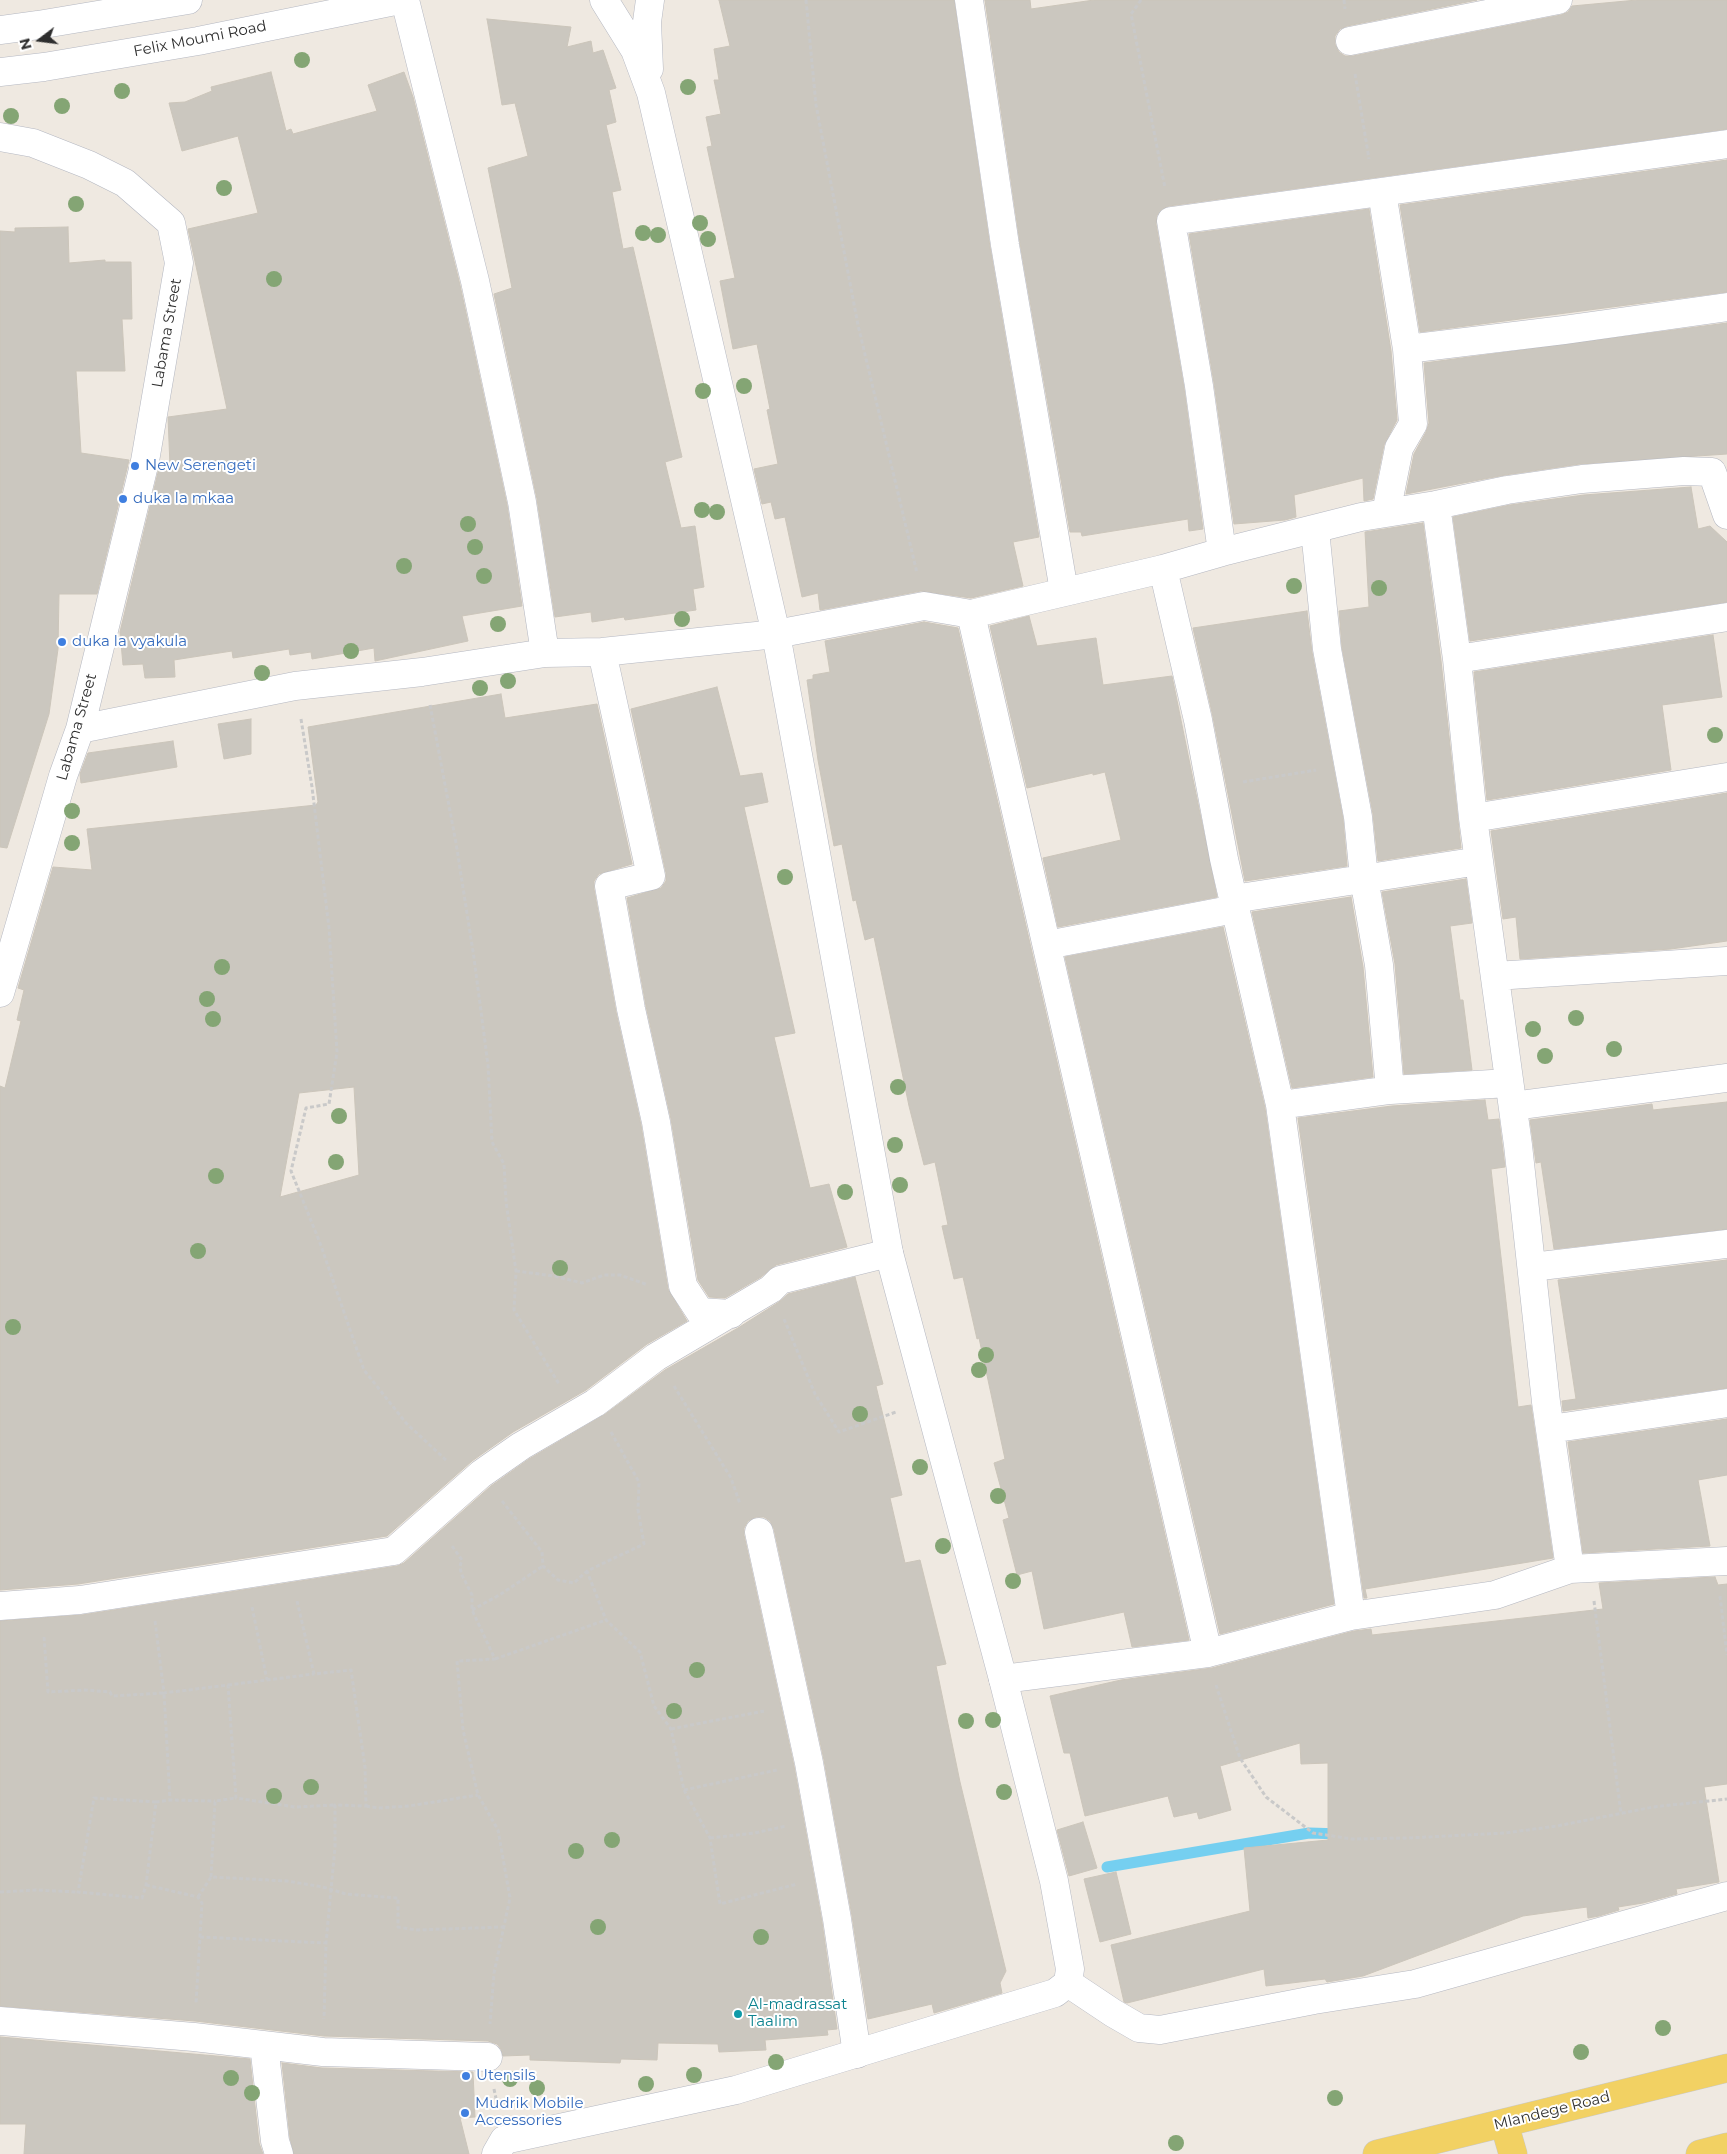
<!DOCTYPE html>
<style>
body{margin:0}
#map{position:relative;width:1727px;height:2154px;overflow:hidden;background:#efe9e1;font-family:Montserrat,sans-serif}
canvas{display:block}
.north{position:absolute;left:15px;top:15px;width:50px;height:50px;-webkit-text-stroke:4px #fff;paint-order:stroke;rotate:255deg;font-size:14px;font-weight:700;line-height:20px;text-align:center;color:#2e2e2e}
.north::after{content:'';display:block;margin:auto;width:18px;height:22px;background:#2e2e2e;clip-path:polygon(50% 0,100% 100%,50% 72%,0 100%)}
</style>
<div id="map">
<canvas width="1727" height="2154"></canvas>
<div class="north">N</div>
</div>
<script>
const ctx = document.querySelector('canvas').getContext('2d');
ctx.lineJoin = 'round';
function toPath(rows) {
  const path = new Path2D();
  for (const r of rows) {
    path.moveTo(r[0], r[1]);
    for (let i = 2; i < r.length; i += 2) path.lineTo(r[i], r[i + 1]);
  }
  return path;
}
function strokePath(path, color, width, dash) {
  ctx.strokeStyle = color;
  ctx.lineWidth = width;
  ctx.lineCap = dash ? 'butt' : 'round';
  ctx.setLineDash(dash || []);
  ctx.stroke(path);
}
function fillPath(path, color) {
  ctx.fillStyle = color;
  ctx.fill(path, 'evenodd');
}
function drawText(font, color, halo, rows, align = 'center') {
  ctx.font = font + ' Montserrat,sans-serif';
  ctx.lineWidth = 4;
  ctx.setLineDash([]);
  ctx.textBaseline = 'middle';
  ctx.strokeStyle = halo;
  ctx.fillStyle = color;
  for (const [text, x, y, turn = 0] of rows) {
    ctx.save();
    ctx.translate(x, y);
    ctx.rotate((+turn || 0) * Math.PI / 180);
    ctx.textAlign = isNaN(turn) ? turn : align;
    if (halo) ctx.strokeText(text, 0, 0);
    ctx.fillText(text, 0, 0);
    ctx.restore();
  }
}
strokePath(toPath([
 [1107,1867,1309,1833,1342,1834]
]), '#75cff0', 11);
const building = toPath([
 [719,0,954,0,990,247,1039,537,1013,542,1023,586,971,598,921,591,820,610,818,593,802,597,785,517,775,519,771,502,762,504,754,469,778,464,767,410,770,409,757,344,733,349,720,281,735,278,707,147,712,146,706,117,721,114,714,80,719,80,714,49,730,46,719,0],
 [985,0,1030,0,1031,9,1094,0,1477,0,1347,26,1340,29,1335,36,1335,44,1339,52,1345,56,1353,56,1561,15,1568,12,1572,6,1637,0,1727,0,1727,129,1169,206,1162,209,1157,215,1156,224,1184,388,1203,529,1189,531,1188,519,1082,536,1081,532,1070,532,1020,243,985,0],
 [487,19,571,27,567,47,591,41,593,53,603,50,616,88,609,90,616,122,606,125,621,190,612,192,623,249,633,247,682,457,665,462,681,528,695,526,704,587,693,589,696,610,625,620,624,617,592,622,591,612,555,617,537,499,494,294,512,288,488,168,528,156,515,103,502,105,487,19],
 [271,72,286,131,291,129,293,134,377,111,368,85,404,72,413,97,460,285,507,505,522,606,462,616,468,641,375,661,374,648,312,659,311,652,290,655,289,649,233,658,232,651,174,660,175,677,145,678,143,664,123,665,120,632,160,464,170,466,168,417,227,409,188,229,258,213,238,136,182,151,169,103,185,102,212,91,211,87,271,72],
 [1727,160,1727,292,1420,332,1400,205,1727,160],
 [1369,209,1391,351,1397,420,1384,445,1373,499,1364,501,1363,478,1294,495,1296,517,1285,520,1234,524,1214,383,1189,234,1369,209],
 [68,227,69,263,105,260,105,262,131,262,132,319,122,319,125,371,76,371,81,453,129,460,97,594,59,594,58,649,49,714,7,848,0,847,0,231,15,232,15,228,68,227],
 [1727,323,1727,454,1580,464,1505,475,1406,494,1414,454,1426,432,1429,423,1424,363,1727,323],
 [1691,487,1698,529,1710,526,1727,542,1727,602,1470,641,1453,517,1510,505,1584,495,1691,487],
 [1423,523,1441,661,1461,848,1378,861,1373,814,1342,647,1339,611,1369,607,1365,532,1423,523],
 [1307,611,1312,652,1343,819,1347,866,1245,881,1213,717,1193,628,1307,611],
 [1029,616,1037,646,1096,638,1103,685,1172,676,1217,897,1058,927,1043,858,1121,840,1105,772,1093,775,1093,773,1027,788,990,626,1029,616],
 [924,622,958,628,1189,1640,1132,1647,1124,1612,1044,1629,1032,1571,1017,1575,1003,1520,1009,1518,994,1463,1005,1459,979,1338,977,1339,963,1277,954,1279,942,1226,948,1225,935,1162,924,1165,909,1106,874,937,865,940,856,900,853,901,842,844,834,846,818,760,807,680,813,679,813,675,830,672,825,641,924,622],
 [1713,635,1722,697,1662,705,1671,770,1487,800,1474,672,1713,635],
 [717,687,740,776,762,773,768,802,744,807,795,1033,774,1037,810,1188,829,1184,847,1247,776,1265,761,1277,725,1298,709,1297,698,1280,671,1119,646,1006,627,898,661,888,666,881,666,873,631,709,717,687],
 [501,694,505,718,597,704,632,864,599,874,594,881,594,889,616,1012,641,1125,668,1289,687,1321,647,1344,586,1390,513,1432,472,1461,387,1536,78,1584,0,1590,0,1086,5,1088,21,1021,17,1020,24,990,18,988,53,867,92,870,87,829,316,805,318,802,308,727,501,694],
 [354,1087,359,1175,280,1197,299,1093,354,1087],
 [251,719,251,754,224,759,218,724,251,719],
 [173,741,177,767,81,783,80,774,88,753,173,741],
 [1727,793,1727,941,1671,949,1520,959,1516,917,1503,919,1491,831,1727,793],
 [1466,879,1472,923,1450,926,1460,1000,1463,1000,1472,1070,1404,1074,1395,964,1382,892,1466,879],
 [1351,897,1363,967,1373,1077,1292,1088,1252,912,1351,897],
 [1223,927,1265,1108,1334,1604,1220,1634,1065,957,1223,927],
 [1485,1100,1488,1120,1499,1119,1505,1167,1491,1169,1518,1407,1531,1405,1553,1558,1365,1589,1367,1598,1364,1598,1298,1118,1392,1106,1485,1100],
 [1727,1102,1727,1229,1554,1249,1541,1162,1536,1163,1530,1120,1652,1104,1653,1110,1727,1102],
 [1727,1260,1727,1388,1563,1411,1562,1401,1576,1399,1558,1280,1727,1260],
 [855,1277,883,1384,876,1386,902,1495,890,1498,905,1563,920,1560,946,1664,936,1666,960,1782,1006,1971,1000,1983,1002,1993,934,2013,932,2004,868,2019,852,1916,824,1760,774,1529,770,1521,764,1517,756,1517,748,1521,744,1528,744,1535,794,1766,822,1922,837,2029,827,2030,828,2035,765,2040,766,2050,719,2052,718,2044,658,2043,657,2060,621,2059,620,2063,530,2060,530,2055,503,2056,501,2049,497,2044,488,2041,324,2036,195,2021,0,2006,0,1621,82,1615,397,1566,404,1563,491,1486,529,1459,604,1415,665,1370,738,1328,779,1302,788,1294,855,1277],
 [1727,1419,1727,1475,1698,1480,1710,1546,1583,1553,1568,1442,1727,1419],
 [1715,1577,1718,1585,1727,1584,1727,1784,1704,1787,1719,1882,1676,1889,1677,1894,1643,1903,1618,1907,1619,1910,1599,1916,1588,1918,1587,1907,1523,1916,1363,1976,1327,1982,1325,1979,1266,1986,1264,1969,1127,2003,1124,2002,1111,1945,1250,1911,1244,1848,1328,1840,1328,1763,1301,1764,1300,1743,1220,1766,1231,1810,1199,1819,1197,1812,1174,1817,1168,1796,1085,1816,1070,1753,1064,1753,1050,1696,1121,1680,1212,1668,1354,1631,1371,1629,1372,1635,1603,1609,1599,1583,1715,1577],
 [1083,1822,1097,1868,1069,1876,1057,1830,1083,1822],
 [1116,1872,1131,1934,1100,1942,1084,1879,1116,1872],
 [0,2037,250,2059,259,2143,263,2154,24,2154,26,2124,0,2124,0,2037],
 [282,2063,322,2068,473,2072,475,2117,460,2118,469,2154,294,2154,290,2138,282,2063]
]);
fillPath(building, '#cbc7bf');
strokePath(building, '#cbc5ba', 1);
const minor = toPath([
 [405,0,475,281,522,502,545,653],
 [969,0,1005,245,1064,591],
 [1350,41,1558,0],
 [0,137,33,143,89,165,125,183,171,223,179,263,145,461,80,729,63,776,0,993],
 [1382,192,1407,349,1413,424,1399,448,1386,513],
 [1407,349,1564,330,1727,307],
 [1436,505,1507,490,1582,479,1684,471,1712,472,1727,515],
 [1315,530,1327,649,1358,817,1364,878,1379,965,1390,1090],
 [1222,552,1199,386,1171,221,1727,144],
 [1163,569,1198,720,1224,859,1280,1105,1351,1616],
 [971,614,1208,1653],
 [602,652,651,876,609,886,631,1009,656,1122,683,1286,700,1312,731,1314],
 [1457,659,1727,617],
 [80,729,295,686,422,672,545,653,602,652,776,634,924,606,971,614,1163,569,1222,552,1361,517,1436,505,1457,659,1473,818,1518,1145,1546,1402,1570,1569],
 [1473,818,1727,777],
 [1233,899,1479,861],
 [1047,945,1235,909],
 [1495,976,1727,961],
 [1280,1105,1390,1090,1509,1083],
 [1513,1106,1727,1078],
 [1532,1267,1727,1244],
 [1550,1429,1727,1403],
 [759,1532,809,1763,837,1919,857,2054],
 [0,1606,80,1600,394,1551,481,1474,521,1446,595,1403,656,1357,771,1289,780,1280,889,1253],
 [1003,1679,1208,1653,1351,1616,1495,1595,1570,1569,1727,1561],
 [1068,1983,1113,2013,1139,2028,1160,2030,1314,2000,1415,1984,1727,1896],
 [0,2021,194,2037,323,2052,488,2057],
 [264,2045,275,2141,279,2154]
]);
const tertiary = toPath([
 [649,69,647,22,650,0],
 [496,2154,504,2140,736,2090,1055,1993,1068,1983,1070,1969,1054,1881,1003,1679,889,1253,776,634,651,93,635,50,604,0]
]);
const secondary = toPath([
 [0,30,38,25,188,0],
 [0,72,44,67,198,41,400,0]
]);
const primary = toPath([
 [1504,2123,1513,2154],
 [1377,2154,1727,2068],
 [1700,2154,1727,2147]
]);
strokePath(minor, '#b4b7c1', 29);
strokePath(tertiary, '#b4b7c1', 29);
strokePath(secondary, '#b4b7c1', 29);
strokePath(primary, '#c9c9c9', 29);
strokePath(toPath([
 [806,0,816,105,858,325,917,573],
 [1141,0,1131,14,1165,188],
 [1344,0,1345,9],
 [1355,74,1369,159],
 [430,705,456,843,474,958,488,1065,492,1142,504,1164,506,1202,516,1271,514,1310,559,1384],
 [301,719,312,787,329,928,337,1052,329,1104,306,1108,291,1171,320,1243,364,1370,406,1423,447,1461],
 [1243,782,1316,770],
 [516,1271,554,1276,582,1283,604,1275,620,1275,648,1285],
 [784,1319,815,1394,839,1432,896,1412],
 [674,1386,731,1478,740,1504],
 [611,1432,639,1482,638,1510,644,1544,587,1571,606,1620,640,1652,654,1706,671,1729,684,1790,710,1838,720,1904,797,1884],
 [502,1501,542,1552,543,1566,558,1580,574,1583,587,1571],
 [452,1546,462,1560,460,1566,461,1573,472,1595,472,1610,495,1659,457,1661,463,1730,478,1795,498,1830,510,1898,494,1973,490,2024],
 [1720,1596,1727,1655],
 [297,1601,314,1674,351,1670,365,1767,366,1806,335,1805,335,1847,326,1943,324,2019],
 [1594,1601,1621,1814],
 [252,1607,267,1680],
 [472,1610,501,1594,543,1566],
 [155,1621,164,1693,228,1685,236,1798,295,1807,335,1805],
 [44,1637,48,1692,86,1690,110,1692,112,1696,164,1693,170,1800],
 [495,1659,606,1620],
 [228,1685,314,1674],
 [1216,1685,1240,1758,1266,1797,1313,1833,1352,1839,1408,1838,1505,1833,1557,1826,1653,1807,1727,1799],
 [671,1729,764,1711],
 [684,1790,777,1770],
 [156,1802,94,1798,78,1892,142,1898,146,1885,156,1802,170,1800,215,1801],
 [366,1806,378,1808,409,1806,478,1795],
 [710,1838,755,1833,786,1826],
 [211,1877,215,1801,236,1798],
 [146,1885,198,1897,202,1903,196,2004],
 [0,1892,35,1890,78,1892],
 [198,1897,211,1877,287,1881,323,1887,346,1894,398,1898,398,1927,416,1930,504,1927],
 [200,1937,326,1943],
 [494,2089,498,2108]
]), '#c9c9c9', 3, [4, 2.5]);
strokePath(minor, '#fff', 28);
strokePath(tertiary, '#fff', 28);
strokePath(secondary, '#fff', 28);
strokePath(primary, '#f2d163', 28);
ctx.fillStyle = '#84a574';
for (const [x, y] of [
 [302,60],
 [688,87],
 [122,91],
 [62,106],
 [11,116],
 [224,188],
 [76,204],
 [700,223],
 [643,233],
 [658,235],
 [708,239],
 [274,279],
 [744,386],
 [703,391],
 [702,510],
 [717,512],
 [468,524],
 [475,547],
 [404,566],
 [484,576],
 [1294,586],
 [1379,588],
 [682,619],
 [498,624],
 [351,651],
 [262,673],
 [508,681],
 [480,688],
 [1715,735],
 [72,811],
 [72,843],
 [785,877],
 [222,967],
 [207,999],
 [1576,1018],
 [213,1019],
 [1533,1029],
 [1614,1049],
 [1545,1056],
 [898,1087],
 [339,1116],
 [895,1145],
 [336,1162],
 [216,1176],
 [900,1185],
 [845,1192],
 [198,1251],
 [560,1268],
 [13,1327],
 [986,1355],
 [979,1370],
 [860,1414],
 [920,1467],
 [998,1496],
 [943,1546],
 [1013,1581],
 [697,1670],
 [674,1711],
 [993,1720],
 [966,1721],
 [311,1787],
 [1004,1792],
 [274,1796],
 [612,1840],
 [576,1851],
 [598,1927],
 [761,1937],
 [1663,2028],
 [1581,2052],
 [776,2062],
 [694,2075],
 [231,2078],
 [510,2079],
 [646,2084],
 [537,2088],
 [252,2093],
 [1335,2098],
 [1176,2143]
]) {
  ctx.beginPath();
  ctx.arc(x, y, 8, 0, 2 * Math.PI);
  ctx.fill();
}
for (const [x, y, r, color] of [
 [135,466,5,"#3f7fe0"],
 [123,499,5,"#3f7fe0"],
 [62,642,5,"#3f7fe0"],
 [738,2014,5,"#0f9aa8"],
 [466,2076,5,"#3f7fe0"],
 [465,2113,5,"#3f7fe0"]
]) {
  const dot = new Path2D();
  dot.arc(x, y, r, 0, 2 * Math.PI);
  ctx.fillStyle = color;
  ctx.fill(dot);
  strokePath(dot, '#fff', 2);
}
drawText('15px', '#2e2e2e', '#fff', [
 ["Felix Moumi Road",200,39,-11],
 ["Labama Street",167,333,-80],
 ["Labama Street",77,727,-74],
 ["Mlandege Road",1552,2111,-14]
]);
drawText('15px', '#366cbe', '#fff', [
 ["New Serengeti",145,466],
 ["duka la mkaa",133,499],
 ["duka la vyakula",72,642],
 ["Utensils",476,2076],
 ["Mudrik Mobile",475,2104],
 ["Accessories",475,2121]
], 'left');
drawText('15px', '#0d838f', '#fff', [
 ["Al-madrassat",748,2005],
 ["Taalim",748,2022]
], 'left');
</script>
